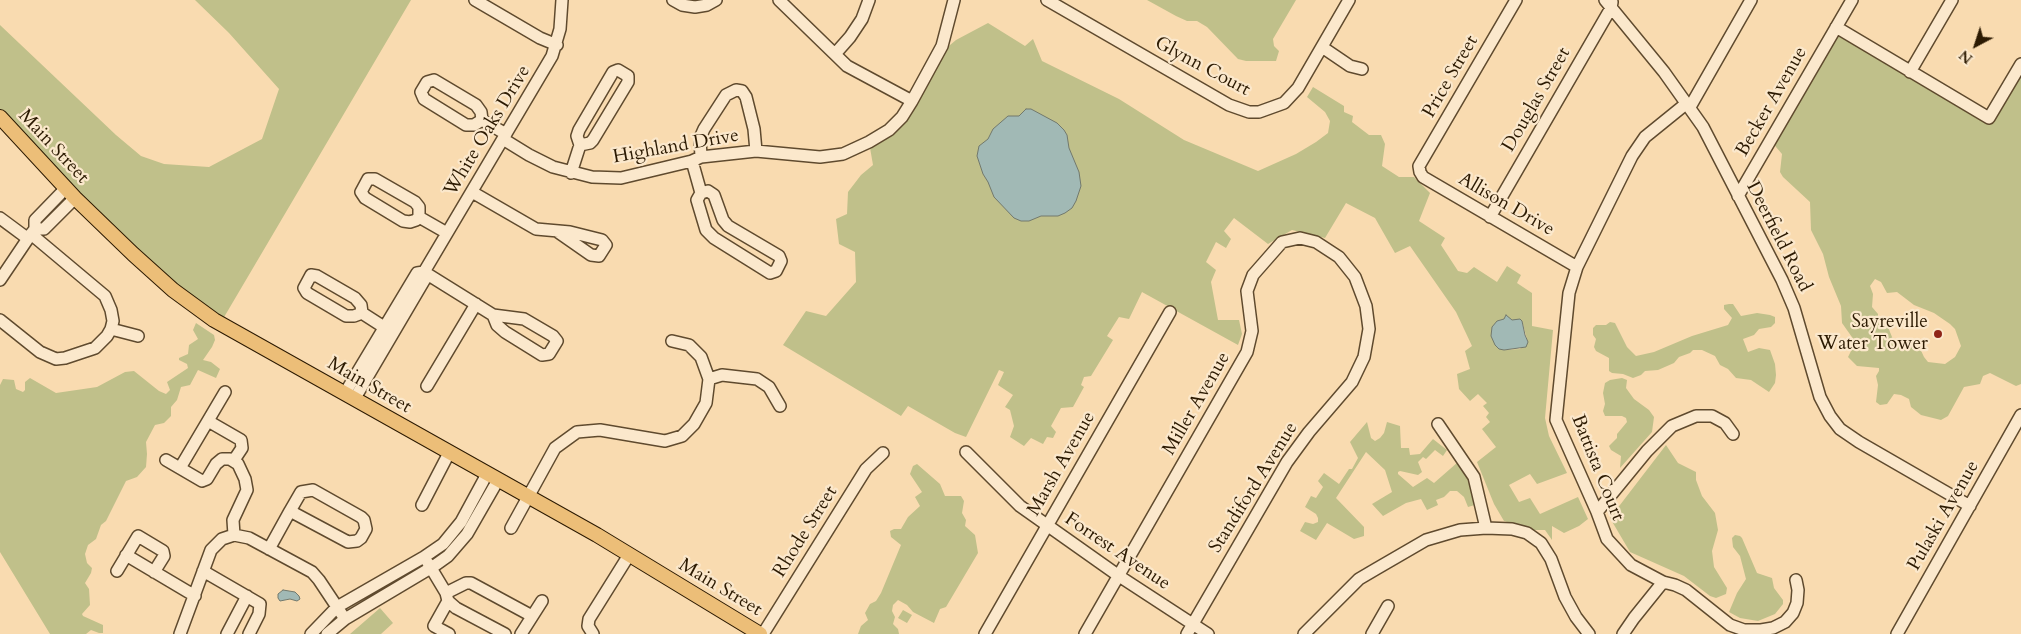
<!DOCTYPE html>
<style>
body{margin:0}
#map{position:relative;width:2021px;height:634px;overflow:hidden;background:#f9dbb0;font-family:Cardo,serif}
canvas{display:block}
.north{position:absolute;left:1951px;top:20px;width:50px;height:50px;-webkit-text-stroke:4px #fbe8cc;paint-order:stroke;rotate:220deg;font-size:14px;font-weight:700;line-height:20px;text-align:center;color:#2c1a02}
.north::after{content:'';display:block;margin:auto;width:18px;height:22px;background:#2c1a02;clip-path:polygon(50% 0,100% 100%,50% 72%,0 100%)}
</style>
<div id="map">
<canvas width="2021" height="634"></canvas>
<div class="north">N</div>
</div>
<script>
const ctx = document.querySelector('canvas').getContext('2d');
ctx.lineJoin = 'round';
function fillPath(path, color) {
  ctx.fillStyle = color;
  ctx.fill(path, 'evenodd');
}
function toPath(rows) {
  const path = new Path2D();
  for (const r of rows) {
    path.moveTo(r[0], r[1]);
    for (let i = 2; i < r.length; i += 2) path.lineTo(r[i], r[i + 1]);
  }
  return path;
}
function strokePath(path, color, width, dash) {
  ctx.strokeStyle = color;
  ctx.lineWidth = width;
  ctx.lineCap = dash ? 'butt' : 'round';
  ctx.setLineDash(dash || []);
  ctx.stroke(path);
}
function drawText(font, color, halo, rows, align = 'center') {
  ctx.font = font + ' Cardo,serif';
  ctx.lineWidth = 4.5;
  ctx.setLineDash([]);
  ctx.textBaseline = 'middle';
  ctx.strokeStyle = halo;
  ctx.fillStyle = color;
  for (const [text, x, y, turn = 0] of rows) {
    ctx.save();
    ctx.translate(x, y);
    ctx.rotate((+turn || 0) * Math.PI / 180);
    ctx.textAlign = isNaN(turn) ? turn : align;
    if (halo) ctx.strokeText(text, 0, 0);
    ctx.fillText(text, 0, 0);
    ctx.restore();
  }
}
fillPath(toPath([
 [195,0,411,0,220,324,173,290,0,117,0,25,116,135,141,156,164,164,209,167,262,139,279,89,229,33],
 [1147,0,1296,0,1273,39,1274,46,1279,51,1276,61,1246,61,1238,59,1207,27,1197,21,1187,21,1176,16],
 [988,23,1025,46,1033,39,1042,61,1119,99,1184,140,1258,171,1296,154,1316,142,1328,133,1330,121,1325,112,1307,97,1313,87,1344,106,1344,112,1353,116,1352,122,1369,135,1381,135,1385,144,1382,166,1399,177,1414,177,1430,193,1419,221,1445,238,1441,245,1458,271,1467,273,1474,267,1497,282,1507,266,1521,275,1517,283,1532,293,1532,326,1553,330,1545,418,1549,436,1567,473,1537,484,1530,474,1509,485,1519,502,1530,498,1540,514,1578,497,1588,519,1579,526,1564,533,1552,526,1552,540,1545,530,1534,530,1504,521,1494,504,1477,462,1496,447,1482,429,1490,422,1486,417,1489,413,1483,406,1487,403,1478,394,1470,401,1459,389,1457,374,1470,369,1465,351,1472,346,1456,312,1410,246,1395,253,1375,218,1346,203,1325,238,1292,230,1268,244,1234,218,1224,231,1231,239,1226,248,1216,242,1206,262,1216,270,1211,282,1218,320,1239,320,1242,334,1238,345,1142,292,1129,319,1119,317,1107,336,1113,340,1091,376,1084,377,1081,385,1084,387,1073,407,1061,408,1051,426,1056,432,1053,438,1047,437,1043,444,1031,438,1024,446,1010,437,1014,426,1010,410,1005,407,1013,395,998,385,1004,372,999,370,966,437,955,433,908,406,901,416,783,345,806,311,826,316,856,282,855,252,839,244,836,219,847,214,848,192,861,175,873,165,869,142,889,130,937,56,956,40],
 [1504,319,1522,321,1527,339,1520,349,1504,350,1497,321],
 [1836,27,1989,118,2021,64,2021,384,2016,386,1990,373,1983,376,1980,384,1964,387,1948,416,1941,420,1921,415,1911,407,1909,399,1901,395,1894,394,1887,404,1880,405,1876,402,1878,385,1876,376,1879,371,1879,368,1857,366,1848,357,1853,347,1854,340,1842,323,1841,306,1829,277,1823,254,1811,230,1810,202,1783,177,1780,172,1782,154,1770,140],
 [1875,279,1881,282,1887,293,1897,292,1914,305,1934,313,1950,324,1955,329,1961,346,1955,357,1945,364,1928,362,1924,357,1918,344,1914,341,1907,340,1899,344,1894,342,1888,327,1878,319,1878,314,1872,307,1873,294,1870,286],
 [1729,304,1733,304,1741,316,1757,313,1770,315,1775,317,1775,323,1771,327,1759,329,1754,335,1743,339,1748,352,1759,348,1770,350,1775,364,1776,375,1775,383,1769,392,1751,380,1736,378,1728,369,1720,365,1715,356,1702,350,1693,350,1690,353,1679,357,1674,363,1658,370,1645,371,1641,375,1633,378,1623,374,1612,373,1609,371,1609,358,1596,351,1594,347,1596,339,1593,335,1593,328,1596,325,1606,325,1610,322,1615,323,1627,347,1636,356,1654,352,1692,336,1728,325,1732,318,1724,309,1724,305],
 [196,323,214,335,215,340,212,347,203,360,211,362,220,369,216,378,198,370,190,385,181,387,177,400,171,407,171,416,164,423,155,425,146,442,147,454,146,467,137,477,126,481,106,521,101,525,96,539,88,545,85,554,87,563,92,568,91,573,85,583,89,589,90,605,82,614,83,616,103,625,103,633,99,633,91,630,86,634,50,634,0,552,0,385,3,379,14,380,16,389,23,392,25,390,25,382,30,378,56,393,97,387,125,372,134,371,159,391,166,394,170,390,167,382,188,368,187,364,179,360,179,358,188,354,189,345,198,339,193,330],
 [1622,378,1627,380,1626,388,1634,399,1649,410,1654,417,1652,432,1620,468,1621,456,1611,450,1609,446,1617,438,1617,434,1627,422,1626,418,1622,416,1605,416,1603,411,1605,404,1603,393,1605,383,1610,380],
 [1367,422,1371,438,1375,441,1380,438,1384,433,1387,422,1400,426,1401,448,1409,448,1410,455,1420,454,1433,439,1447,450,1443,456,1435,450,1426,459,1423,457,1418,462,1422,472,1418,475,1400,471,1398,472,1398,474,1413,487,1427,478,1434,483,1458,462,1469,479,1478,504,1468,507,1464,497,1457,491,1450,491,1444,497,1436,500,1438,505,1427,510,1421,499,1406,503,1383,516,1372,504,1392,492,1385,470,1366,452,1336,498,1364,527,1364,536,1354,539,1327,523,1316,540,1300,531,1305,522,1313,524,1318,522,1318,518,1316,514,1305,507,1311,496,1316,498,1323,487,1318,481,1324,473,1339,484,1349,469,1352,469,1358,458,1350,442],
 [1666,445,1678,463,1696,472,1696,480,1702,496,1715,513,1718,530,1712,551,1714,567,1727,588,1726,594,1716,598,1710,596,1684,576,1630,552,1610,518],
 [917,464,940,484,945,496,961,496,964,501,962,513,966,520,965,526,975,535,978,553,946,607,940,609,934,623,913,612,907,605,898,600,893,605,892,611,895,617,893,624,898,629,899,634,858,634,861,626,868,620,865,613,870,604,876,601,881,593,901,545,891,537,890,531,894,529,901,529,908,517,920,506,915,497,922,492,910,474,913,466],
 [1735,535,1740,536,1742,538,1757,573,1772,578,1774,588,1783,600,1783,604,1775,614,1758,621,1740,618,1729,612,1737,593,1746,579,1740,556,1733,547,1732,538],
 [380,608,393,623,381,634,350,634],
 [903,610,912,615,907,623,898,618]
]), '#c0c08a');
const water = toPath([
 [1026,109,1031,109,1057,123,1064,130,1067,135,1069,148,1079,172,1081,186,1076,201,1072,208,1065,213,1058,216,1041,216,1029,221,1021,221,1014,218,994,197,988,182,983,174,977,156,979,146,988,139,993,129,1008,116,1019,116,1026,109],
 [1506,315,1512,320,1520,319,1522,321,1525,335,1528,342,1526,347,1504,350,1499,349,1495,345,1491,336,1492,327,1497,321,1504,319,1506,315],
 [283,590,295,592,299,596,300,599,297,601,290,599,280,601,278,598,278,594,283,590]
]);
fillPath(water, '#a1b9b5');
strokePath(water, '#72796d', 1);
const minor = toPath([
 [475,0,540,38,557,45],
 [673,0,682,5,695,7,707,5,716,0],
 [779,0,847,66,912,101],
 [1047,0,1229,105,1249,112,1259,112,1284,103,1298,88,1349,0],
 [1516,0,1419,166,1420,172,1423,177,1577,267],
 [1605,0,1664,72,1703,127,1782,280,1794,308,1820,397,1830,416,1840,429,1859,442,1970,506],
 [1836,27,1989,118,2021,64],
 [1322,47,1350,66,1362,69],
 [835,54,850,37,862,19,869,0],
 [1910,72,1952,0],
 [1687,103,1645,137,1632,156,1577,267,1569,293,1556,420,1597,512,1607,539,1631,565,1663,582,1675,585,1686,590,1730,625,1744,630,1761,630,1773,628,1785,622,1793,613,1797,603,1798,590,1796,580],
 [1690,107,1751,0],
 [482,120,474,125,466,125,424,99,421,92,427,82,434,80,476,105,481,112,482,120,506,134],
 [503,139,529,155,553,167,592,177,621,178,692,161,701,157,756,151,820,157,843,154,869,142,889,130,902,117,912,101,942,46,954,0],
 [701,157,700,138,704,129,726,95,736,90,742,91,746,97,754,129,756,151],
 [692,161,701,193,697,200,706,230,714,238,770,273,776,271,781,261,779,256,728,226,723,220,714,195,708,191,701,193],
 [571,173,580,145,590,143,593,140,628,82,628,76,618,70,613,72,579,130,577,136,580,145],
 [472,192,536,229,570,232,602,240,606,245,599,256,591,255,558,232],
 [1738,196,1852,0],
 [419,217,419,207,415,202,375,179,368,179,361,192,365,198,403,221,410,222,416,220,419,217,447,233],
 [1490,217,1611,8,1612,2],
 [0,218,27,238],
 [35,229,35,220,66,188],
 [0,280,31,234,35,229,44,229,75,198],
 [362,313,361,305,355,298,317,276,311,275,304,288,307,293,346,316,354,316,362,313,390,331],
 [493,315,497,325,505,332,542,355,549,354,557,341,553,336,524,319,493,315,424,272,552,56,560,29,562,0],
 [0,320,40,352,56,359,65,358,95,348,107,336,111,329,113,321,111,310,105,296,31,234],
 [111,329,138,336],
 [709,379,722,375,757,379,769,387,780,406],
 [427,386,476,304],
 [345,393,417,273,424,272,425,279,355,398],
 [208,421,241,440,242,448,234,460],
 [1438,424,1474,477,1486,528],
 [966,452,1020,506,1119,576,1208,634],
 [166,460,202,481,207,479,216,464,222,459,230,459,238,464,245,479,247,490,233,520,234,535],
 [180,468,225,392],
 [422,505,449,453],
 [1597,512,1647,451,1672,426,1696,416,1712,416,1725,423,1733,434],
 [511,528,555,448,577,432,600,430,665,441,682,436,694,424,706,403,709,379,701,357,689,345,672,341],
 [269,549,290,511,348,542,357,541,361,538,366,529,364,520,361,517,313,490,301,492,290,511],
 [126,555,195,596],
 [428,563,446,593,448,601,456,608,505,634],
 [117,571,138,536,163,551,164,556,154,572],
 [203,571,260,604,259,614,249,634],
 [446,593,466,583,471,583,532,616],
 [448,601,434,626,449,634],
 [180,634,211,550,222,539,234,535,249,538,312,572,319,580,345,619],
 [227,634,247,596],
 [311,634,337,607,424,557,443,544,461,522,487,474],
 [327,634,345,619,434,566,448,556,467,534,498,480],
 [521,634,542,601],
 [593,634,588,626,589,619,629,555],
 [763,634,866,469,883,453],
 [985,634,1170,312],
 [1085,634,1247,352,1252,331,1247,291,1253,275,1282,242,1300,238,1316,242,1339,257,1355,277,1366,306,1369,329,1364,357,1352,382,1309,432,1287,462,1187,634],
 [1304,634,1359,579,1376,569,1426,540,1460,530,1486,528,1512,529,1527,533,1541,543,1551,559,1565,597,1576,617,1589,634],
 [1372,634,1388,606],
 [1623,634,1634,618,1663,582],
 [1897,634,2021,415]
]);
const major = toPath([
 [0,117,75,198,133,254,173,290,214,320,597,535,760,634]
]);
strokePath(minor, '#5f4a2e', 14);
strokePath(major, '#2c1a02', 16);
strokePath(minor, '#fbe8cc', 11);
strokePath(major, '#ecbe78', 14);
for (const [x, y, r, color] of [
 [1938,334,5,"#8f2418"]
]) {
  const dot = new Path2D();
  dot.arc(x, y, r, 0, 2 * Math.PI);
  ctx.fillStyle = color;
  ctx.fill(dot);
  strokePath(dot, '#fbe8cc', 2);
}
drawText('19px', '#2c1a02', '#fbe8cc', [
 ["Glynn Court",1202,67,28],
 ["Price Street",1451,77,-60],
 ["Douglas Street",1537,100,-60],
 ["Becker Avenue",1772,102,-60],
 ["White Oaks Drive",488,131,-59],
 ["Main Street",53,147,47],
 ["Highland Drive",676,147,-10],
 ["Allison Drive",1506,205,30],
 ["Deerfield Road",1778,237,63],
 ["Main Street",369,386,30],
 ["Miller Avenue",1197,404,-60],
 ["Marsh Avenue",1062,464,-60],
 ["Battista Court",1597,468,68],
 ["Standiford Avenue",1254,488,-58],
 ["Pulaski Avenue",1944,516,-60],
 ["Rhode Street",806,532,-58],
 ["Forrest Avenue",1117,552,34],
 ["Main Street",720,588,31]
]);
drawText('19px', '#2c1a02', '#fbe8cc', [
 ["Sayreville",1928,323],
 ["Water Tower",1928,345]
], 'right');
</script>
